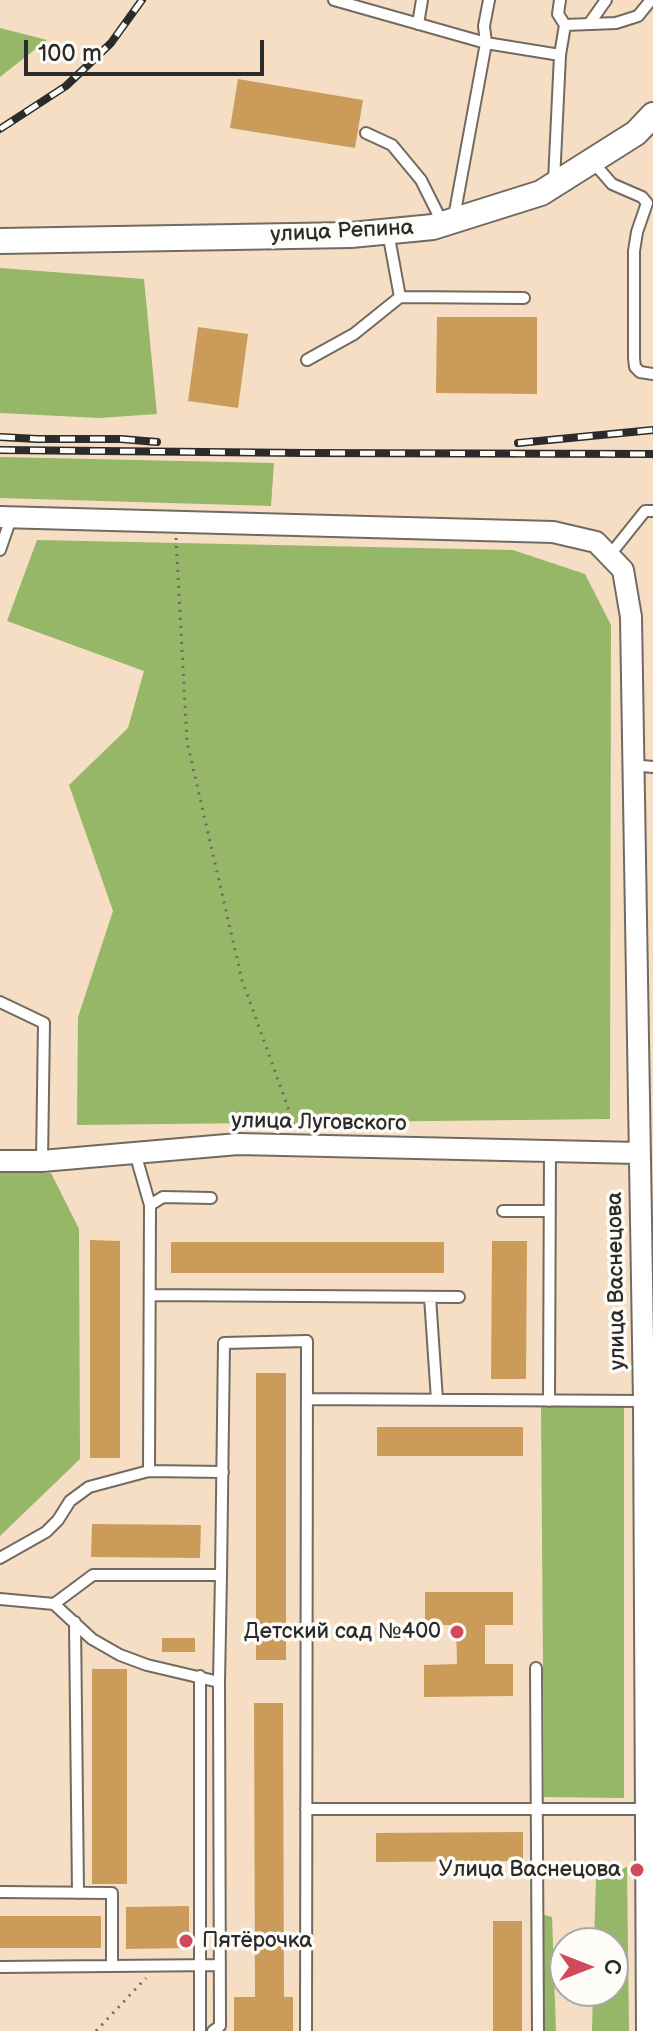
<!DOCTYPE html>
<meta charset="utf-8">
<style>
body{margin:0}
#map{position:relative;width:653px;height:2031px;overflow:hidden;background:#f5dec4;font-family:"Balsamiq Sans",sans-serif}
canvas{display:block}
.north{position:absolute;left:549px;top:1927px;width:80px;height:80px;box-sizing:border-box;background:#fdfcf7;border:2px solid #a9a8a5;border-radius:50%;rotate:90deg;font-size:22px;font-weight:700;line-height:32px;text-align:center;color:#2b2b2b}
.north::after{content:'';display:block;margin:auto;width:28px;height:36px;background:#d1495b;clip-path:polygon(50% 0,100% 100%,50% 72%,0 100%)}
.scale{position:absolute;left:24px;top:40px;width:240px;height:36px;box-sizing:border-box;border:4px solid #2b2b2b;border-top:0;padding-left:10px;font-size:24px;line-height:28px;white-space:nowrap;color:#2b2b2b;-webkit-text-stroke:6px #fdfcf7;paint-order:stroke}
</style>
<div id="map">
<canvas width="653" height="2031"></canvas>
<div class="north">С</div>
<div class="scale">100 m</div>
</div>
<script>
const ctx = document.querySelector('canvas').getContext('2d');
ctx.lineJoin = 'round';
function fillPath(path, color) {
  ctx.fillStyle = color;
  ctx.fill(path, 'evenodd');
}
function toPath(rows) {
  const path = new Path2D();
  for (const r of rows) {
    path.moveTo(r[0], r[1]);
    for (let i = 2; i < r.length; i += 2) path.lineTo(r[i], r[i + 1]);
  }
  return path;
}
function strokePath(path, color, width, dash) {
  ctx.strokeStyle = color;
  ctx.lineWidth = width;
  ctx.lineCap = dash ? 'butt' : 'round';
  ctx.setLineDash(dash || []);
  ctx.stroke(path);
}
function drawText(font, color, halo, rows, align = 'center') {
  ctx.font = font + ' "Balsamiq Sans",sans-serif';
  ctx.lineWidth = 7;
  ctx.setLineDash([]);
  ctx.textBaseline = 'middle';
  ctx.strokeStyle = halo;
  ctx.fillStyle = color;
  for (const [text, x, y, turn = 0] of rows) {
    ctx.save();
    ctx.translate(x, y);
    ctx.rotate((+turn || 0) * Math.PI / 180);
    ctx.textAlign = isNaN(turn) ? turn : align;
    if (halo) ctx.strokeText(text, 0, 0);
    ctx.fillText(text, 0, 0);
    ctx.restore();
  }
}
fillPath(toPath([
 [0,28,47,40,0,77],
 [0,268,144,279,157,414,99,418,0,413],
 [0,457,274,463,271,506,0,498],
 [37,540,513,550,585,574,611,625,610,1119,77,1125,78,1017,113,911,69,785,128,728,144,671,7,621],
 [0,1173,51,1173,79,1229,80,1459,0,1536],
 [624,1406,624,1798,544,1797,541,1407],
 [627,1867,629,2031,592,2031,593,1991,613,1991,613,1943,594,1943,596,1879],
 [541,1914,552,1917,556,2031,542,2031]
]), '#96b668');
fillPath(toPath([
 [238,79,363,100,355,148,230,128],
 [437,317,537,317,537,394,436,393],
 [198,327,248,334,238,408,188,401],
 [90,1240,120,1241,120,1458,90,1458],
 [492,1241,527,1241,526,1379,491,1379],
 [171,1242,444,1242,444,1273,171,1273],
 [256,1373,286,1373,286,1660,256,1660],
 [377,1427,523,1427,523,1456,377,1456],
 [92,1524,201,1525,200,1558,91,1557],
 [425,1592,513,1592,513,1625,485,1625,485,1664,513,1664,513,1696,424,1697,424,1665,457,1664,456,1625,425,1625],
 [162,1638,195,1638,195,1652,162,1652],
 [92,1669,127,1669,127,1884,92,1884],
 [254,1703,283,1703,284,1997,293,1997,293,2031,234,2031,234,1997,255,1997],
 [523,1832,523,1861,376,1862,376,1833],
 [189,1906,189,1948,126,1949,126,1907],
 [0,1916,101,1916,101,1948,0,1948],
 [493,1921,522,1921,522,2031,493,2031]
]), '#cb9c59');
const service = toPath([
 [334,0,486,43,484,26,489,0],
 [560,0,558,14,565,25],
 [418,24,422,0],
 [589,24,606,0],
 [366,133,392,145,421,180,442,222],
 [593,162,612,184,642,197,647,203,637,232,634,251,634,358,635,367,640,372,653,374],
 [554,181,560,55],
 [454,217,486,43,560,55,565,25,616,23,638,16,651,0],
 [388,232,400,297,524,298],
 [307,360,354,334,400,297],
 [0,550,11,518],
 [609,556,645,511,653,511],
 [633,765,653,767],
 [0,1002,44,1023,42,1161],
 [150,1205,163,1197,211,1198],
 [503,1211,550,1211],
 [150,1295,459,1297],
 [430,1297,437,1400],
 [307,1399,644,1401],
 [549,1401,550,1151],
 [149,1471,223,1472],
 [0,1558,46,1532,58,1520,70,1501,89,1487,149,1471,150,1205,135,1153],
 [221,1575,224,1343,307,1341,306,2031],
 [0,1599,54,1604,92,1639,120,1655,147,1665,219,1682],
 [54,1604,93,1575,221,1575,219,1682,220,2026,213,2031],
 [75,1622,78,1893],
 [536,1668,538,2031],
 [200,1676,200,2031],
 [306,1809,645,1809],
 [0,1892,112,1893,112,1966],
 [0,1967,220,1965]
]);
const minor = toPath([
 [0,517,553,532,596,542,623,570,631,617,644,1401,647,2031],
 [0,1161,42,1161,238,1144,638,1153]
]);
const tertiary = toPath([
 [0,241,351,235,433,227,541,193,636,133,653,115]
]);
strokePath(service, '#726a61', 14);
strokePath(minor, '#726a61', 24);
strokePath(tertiary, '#726a61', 28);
strokePath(toPath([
 [176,538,187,742,242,980,295,1127],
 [96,2031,146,1978]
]), '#726a61', 3, [2, 6]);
strokePath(service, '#fff', 10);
strokePath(minor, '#fff', 20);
strokePath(tertiary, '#fff', 24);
const rail = toPath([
 [0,129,66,86,111,43,142,0],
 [0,437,37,439,121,439,157,442],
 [518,443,653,430],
 [0,450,306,453,653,454]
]);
strokePath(rail, '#2b2b2b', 8);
strokePath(rail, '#fdfcf7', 5, [15]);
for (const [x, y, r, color] of [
 [457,1632,8,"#d1495b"],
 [637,1870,8,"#d1495b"],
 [186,1941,8,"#d1495b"]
]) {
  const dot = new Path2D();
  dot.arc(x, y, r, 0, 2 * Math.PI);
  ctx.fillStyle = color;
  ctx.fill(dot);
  strokePath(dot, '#fdfcf7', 3);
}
drawText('22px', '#2b2b2b', '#fdfcf7', [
 ["улица Репина",342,232,-3],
 ["улица Луговского",319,1123,1],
 ["улица Васнецова",617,1281,-91]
]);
drawText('22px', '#2b2b2b', '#fdfcf7', [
 ["Детский сад №400",441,1632],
 ["Улица Васнецова",621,1870],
 ["Пятёрочка",202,1941,"left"]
], 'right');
</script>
